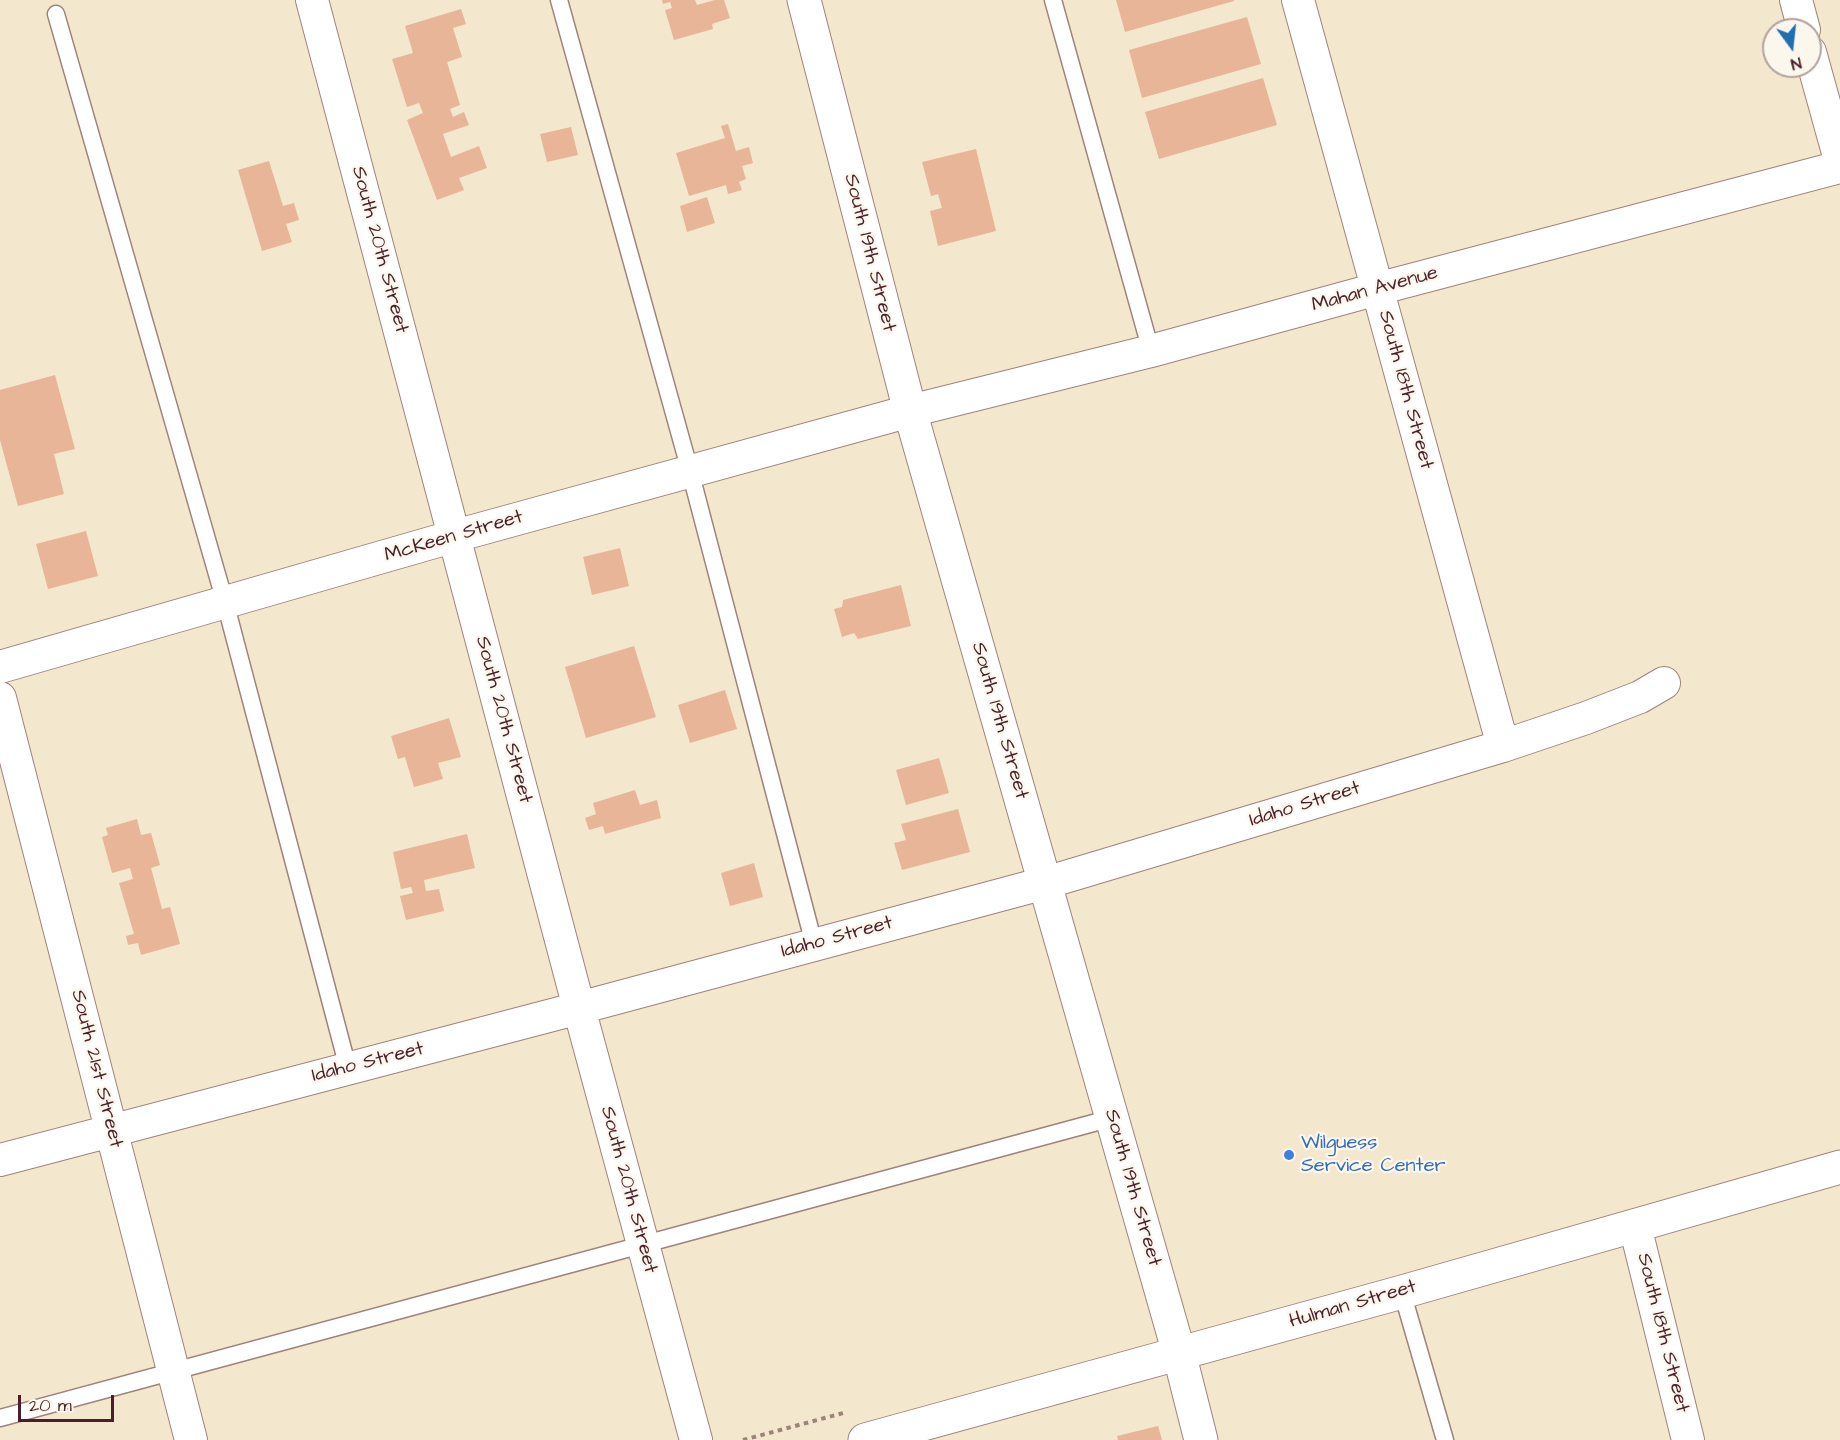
<!DOCTYPE html>
<style>
body{margin:0}
#map{position:relative;width:1840px;height:1440px;overflow:hidden;background:#f3e7cd;font-family:"Architects Daughter",sans-serif}
canvas{display:block}
.north{position:absolute;left:1762px;top:18px;width:60px;height:60px;box-sizing:border-box;background:#fbf7ec;border:2px solid #b4a19f;border-radius:50%;rotate:165deg;font-size:16px;font-weight:700;line-height:24px;text-align:center;color:#4a1f2b}
.north::after{content:'';display:block;margin:auto;width:21px;height:27px;background:#1f6fb2;clip-path:polygon(50% 0,100% 100%,50% 72%,0 100%)}
.scale{position:absolute;left:18px;top:1395px;width:96px;height:27px;box-sizing:border-box;border:3px solid #4a1f2b;border-top:0;padding-left:8px;font-size:18px;line-height:21px;white-space:nowrap;color:#4a1f2b;-webkit-text-stroke:4px #fbf7ec;paint-order:stroke}
</style>
<div id="map">
<canvas width="1840" height="1440"></canvas>
<div class="north">N</div>
<div class="scale">20 m</div>
</div>
<script>
const ctx = document.querySelector('canvas').getContext('2d');
ctx.lineJoin = 'round';
function fillPath(path, color) {
  ctx.fillStyle = color;
  ctx.fill(path, 'evenodd');
}
function toPath(rows) {
  const path = new Path2D();
  for (const r of rows) {
    path.moveTo(r[0], r[1]);
    for (let i = 2; i < r.length; i += 2) path.lineTo(r[i], r[i + 1]);
  }
  return path;
}
function strokePath(path, color, width, dash) {
  ctx.strokeStyle = color;
  ctx.lineWidth = width;
  ctx.lineCap = dash ? 'butt' : 'round';
  ctx.setLineDash(dash || []);
  ctx.stroke(path);
}
function drawText(font, color, halo, rows, align = 'center') {
  ctx.font = font + ' "Architects Daughter",sans-serif';
  ctx.lineWidth = 4.5;
  ctx.setLineDash([]);
  ctx.textBaseline = 'middle';
  ctx.strokeStyle = halo;
  ctx.fillStyle = color;
  for (const [text, x, y, turn = 0] of rows) {
    ctx.save();
    ctx.translate(x, y);
    ctx.rotate((+turn || 0) * Math.PI / 180);
    ctx.textAlign = isNaN(turn) ? turn : align;
    if (halo) ctx.strokeText(text, 0, 0);
    ctx.fillText(text, 0, 0);
    ctx.restore();
  }
}
fillPath(toPath([
 [662,0,695,0,697,5,715,0,724,0,730,18,712,24,713,29,674,40,665,10,672,8,670,2,663,4],
 [1116,0,1234,0,1234,1,1125,32],
 [461,9,466,24,453,28,462,57,447,62,460,105,450,109,453,117,464,112,469,125,443,134,451,157,479,146,487,168,459,178,464,190,437,200,407,120,423,113,419,103,407,107,392,59,413,53,405,26],
 [1247,17,1261,64,1142,98,1129,50],
 [1263,78,1277,125,1159,159,1145,112],
 [728,124,736,151,749,147,753,163,742,166,746,179,739,182,742,190,728,194,726,185,689,196,676,153,725,138,721,126],
 [571,127,578,155,547,162,540,134],
 [976,149,996,231,938,246,930,211,942,208,938,194,931,196,922,162],
 [269,161,283,206,294,203,299,220,286,224,292,242,262,251,238,170],
 [707,197,715,223,687,232,680,206],
 [55,375,75,449,54,454,64,494,18,506,0,440,0,390],
 [86,531,98,576,48,589,36,544],
 [620,548,629,586,592,595,583,557],
 [901,585,911,626,858,639,854,633,842,637,834,609,842,607,843,600],
 [634,646,656,717,586,738,565,667],
 [725,690,737,729,690,743,678,705],
 [449,718,461,757,438,763,443,779,414,787,405,757,398,759,391,736],
 [939,758,949,793,906,805,896,770],
 [635,790,640,805,657,800,661,818,605,834,603,826,589,830,585,818,596,814,593,803],
 [958,809,970,852,902,870,894,843,906,840,901,824],
 [137,819,141,835,151,833,160,865,151,868,162,909,170,907,180,944,141,955,138,943,128,945,126,936,134,934,119,883,133,879,130,868,112,873,102,837,108,835,106,828],
 [467,834,475,868,424,880,426,891,439,889,444,911,406,920,400,896,413,893,411,887,401,889,393,852],
 [754,863,763,897,730,906,721,873],
 [1158,1426,1162,1440,1118,1440,1117,1436]
]), '#e8b598');
const service = toPath([
 [559,0,690,471,814,944],
 [1053,0,1151,351],
 [56,14,225,602,348,1068],
 [1402,1292,1445,1440],
 [0,1418,1112,1118]
]);
const minor = toPath([
 [312,0,579,1008,696,1440],
 [1298,0,1503,746],
 [1796,0,1804,30],
 [1810,52,1840,160],
 [0,667,455,536,910,411,1151,351,1377,289,1840,167],
 [0,698,191,1440],
 [0,1160,579,1008,1045,883,1503,746,1586,718,1640,697,1664,683],
 [1635,1226,1688,1440]
]);
const tertiary = toPath([
 [804,0,910,411,1179,1353,1201,1440],
 [865,1440,1402,1292,1840,1167]
]);
strokePath(service, '#9e837c', 19);
strokePath(minor, '#9e837c', 34);
strokePath(tertiary, '#9e837c', 35);
strokePath(toPath([
 [743,1440,847,1412]
]), '#9e837c', 4, [4.5, 4.5]);
strokePath(service, '#fff', 16);
strokePath(minor, '#fff', 32);
strokePath(tertiary, '#fff', 33);
for (const [x, y, r, color] of [
 [1289,1155,6,"#3f7fe0"]
]) {
  const dot = new Path2D();
  dot.arc(x, y, r, 0, 2 * Math.PI);
  ctx.fillStyle = color;
  ctx.fill(dot);
  strokePath(dot, '#fbf7ec', 2);
}
drawText('20px', '#4a1f2b', '#fbf7ec', [
 ["South 20th Street",379,250,75],
 ["South 19th Street",869,253,76],
 ["Mahan Avenue",1375,290,-15],
 ["South 18th Street",1405,390,75],
 ["McKeen Street",454,537,-16],
 ["South 20th Street",503,720,75],
 ["South 19th Street",999,721,74],
 ["Idaho Street",1305,805,-17],
 ["Idaho Street",837,938,-15],
 ["Idaho Street",368,1063,-14],
 ["South 21st Street",96,1069,76],
 ["South 19th Street",1132,1188,74],
 ["South 20th Street",628,1190,75],
 ["Hulman Street",1353,1305,-16],
 ["South 18th Street",1662,1333,76]
]);
drawText('20px', '#366cbe', '#fbf7ec', [
 ["Wilguess",1301,1144],
 ["Service Center",1301,1167]
], 'left');
</script>
